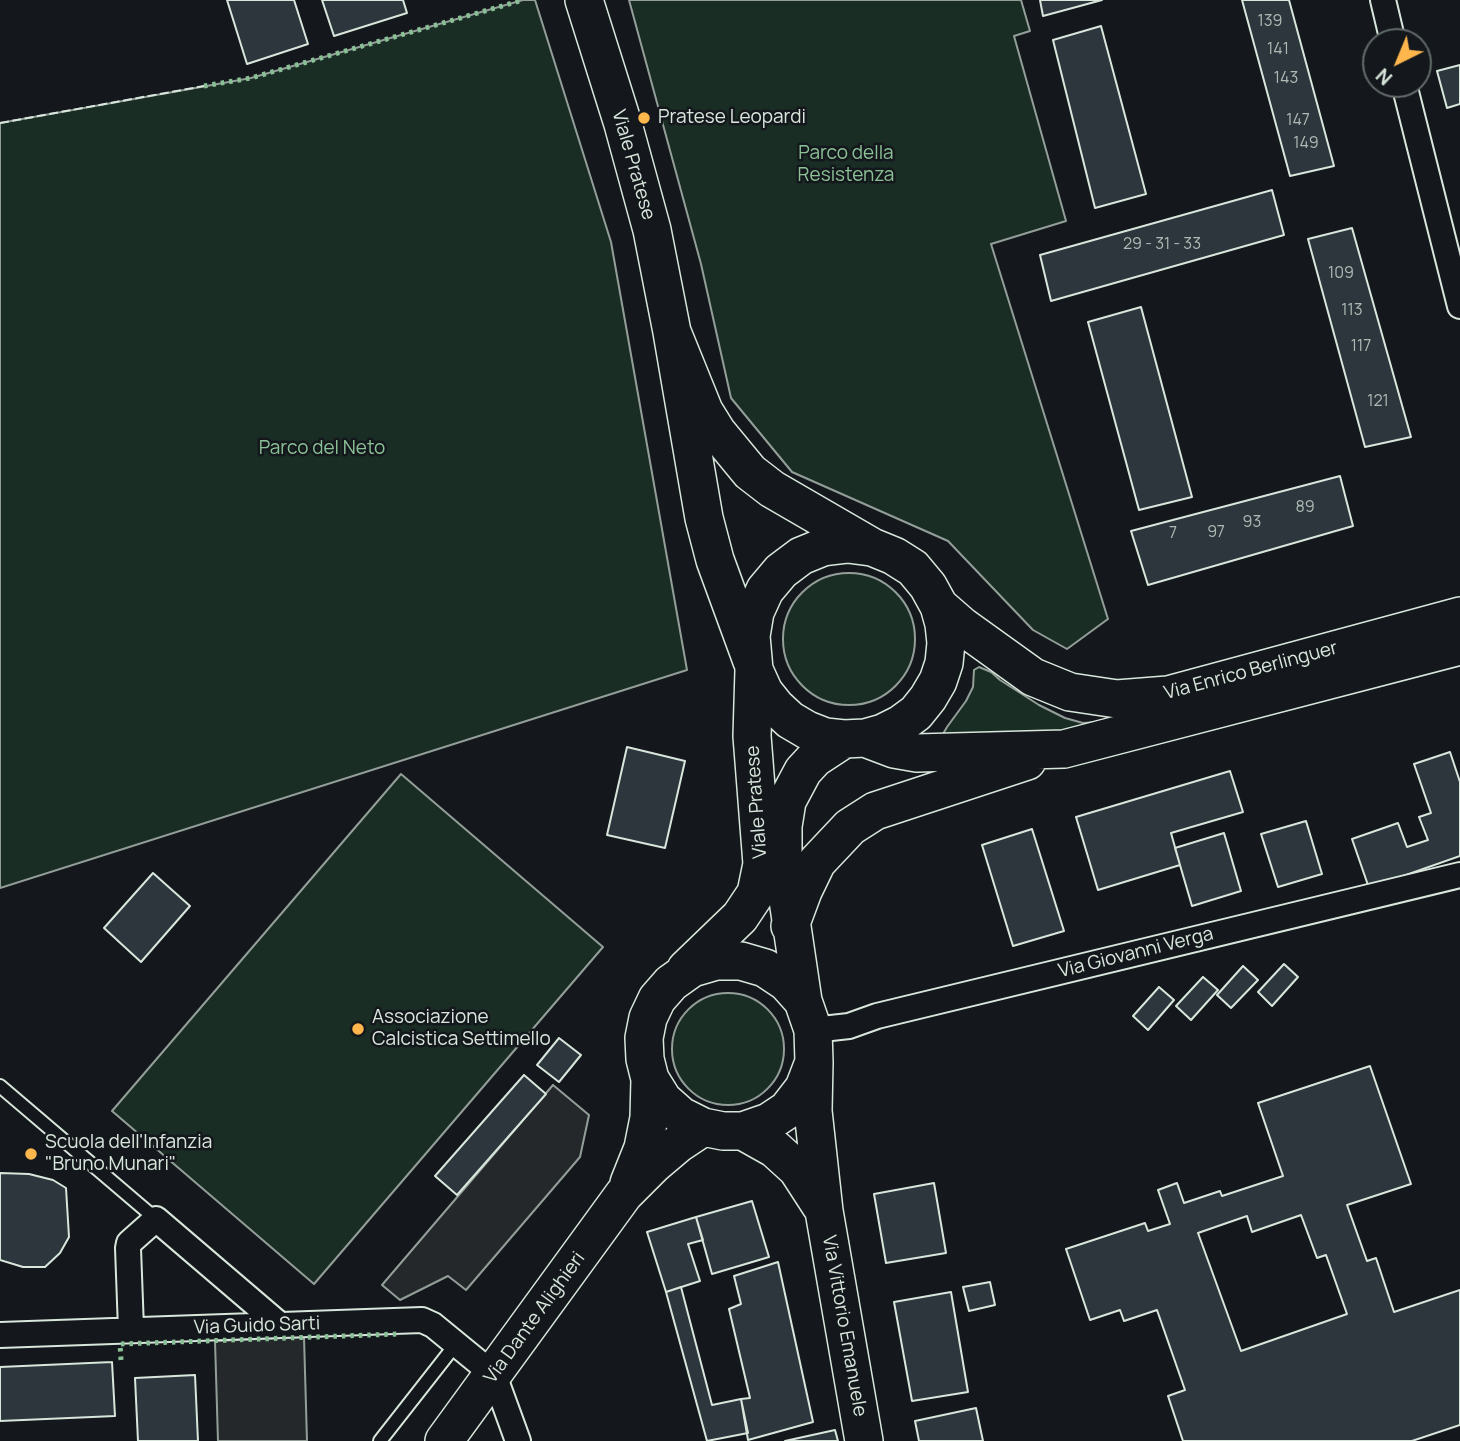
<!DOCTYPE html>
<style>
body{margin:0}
#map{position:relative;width:1460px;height:1441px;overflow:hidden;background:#14181c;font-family:Manrope,sans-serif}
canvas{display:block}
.north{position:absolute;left:1362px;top:28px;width:70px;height:70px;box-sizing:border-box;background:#14181c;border:2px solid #626a69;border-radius:50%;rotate:223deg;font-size:19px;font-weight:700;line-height:28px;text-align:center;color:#d8e6dc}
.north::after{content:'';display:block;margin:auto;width:24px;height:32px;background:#ffb74d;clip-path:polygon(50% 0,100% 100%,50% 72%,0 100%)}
</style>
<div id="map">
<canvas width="1460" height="1441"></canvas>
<div class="north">N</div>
</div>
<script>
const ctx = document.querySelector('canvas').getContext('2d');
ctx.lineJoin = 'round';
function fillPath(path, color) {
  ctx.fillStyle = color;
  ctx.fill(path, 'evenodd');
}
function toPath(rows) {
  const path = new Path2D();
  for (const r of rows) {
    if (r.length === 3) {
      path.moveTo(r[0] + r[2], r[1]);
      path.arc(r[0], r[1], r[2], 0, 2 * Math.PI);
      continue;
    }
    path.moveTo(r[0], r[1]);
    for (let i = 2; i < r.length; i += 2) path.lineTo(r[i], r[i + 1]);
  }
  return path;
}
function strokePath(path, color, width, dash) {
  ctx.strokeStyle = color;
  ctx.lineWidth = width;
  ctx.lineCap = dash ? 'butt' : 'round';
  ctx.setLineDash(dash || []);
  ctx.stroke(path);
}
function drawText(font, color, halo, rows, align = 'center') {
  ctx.font = font + ' Manrope,sans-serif';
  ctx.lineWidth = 5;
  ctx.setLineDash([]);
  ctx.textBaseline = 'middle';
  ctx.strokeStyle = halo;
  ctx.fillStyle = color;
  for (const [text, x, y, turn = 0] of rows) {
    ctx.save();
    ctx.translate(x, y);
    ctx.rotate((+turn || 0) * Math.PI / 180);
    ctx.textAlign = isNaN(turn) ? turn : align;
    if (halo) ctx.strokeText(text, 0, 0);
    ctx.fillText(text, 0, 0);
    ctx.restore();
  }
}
const green = toPath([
 [523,0,535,0,611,242,687,670,0,888,0,123,251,78,523,0],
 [629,0,1021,0,1030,31,1014,36,1066,221,991,244,1108,619,1067,649,1033,630,948,541,792,472,731,398,701,264,629,0],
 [849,639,66],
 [979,667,991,672,1000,680,1039,705,1065,718,1083,723,1098,722,1103,730,944,738,943,734,947,727,966,701,973,687,974,670,979,667],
 [401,774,603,947,314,1284,112,1111,401,774],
 [728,1049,56]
]);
fillPath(green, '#1a2d24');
strokePath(green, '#939e99', 2);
const parking = toPath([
 [553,1085,589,1115,580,1157,466,1290,448,1276,400,1300,382,1285,553,1085],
 [304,1337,307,1441,218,1441,215,1341,304,1337]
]);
fillPath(parking, '#24282b');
strokePath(parking, '#939e99', 2);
const building = toPath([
 [227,0,294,0,308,44,247,64,227,0],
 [322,0,403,0,407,13,334,36,322,0],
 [1040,0,1102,0,1043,16,1040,0],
 [1242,0,1289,0,1334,166,1290,176,1242,0],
 [1101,26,1146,194,1095,208,1053,40,1101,26],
 [1460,65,1460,104,1447,108,1437,71,1460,65],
 [1272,190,1284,235,1051,301,1040,255,1272,190],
 [1352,228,1411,437,1365,447,1308,239,1352,228],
 [1141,307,1192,497,1139,510,1088,322,1141,307],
 [1340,476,1353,526,1148,585,1131,531,1340,476],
 [627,747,685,761,665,848,607,835,627,747],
 [1450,752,1460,782,1460,856,1369,888,1352,839,1398,823,1407,847,1428,840,1419,817,1431,813,1414,764,1450,752],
 [1230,771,1243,812,1171,833,1180,865,1098,890,1076,817,1230,771],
 [1306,821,1322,874,1278,887,1261,834,1306,821],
 [1032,829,1064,931,1013,946,982,845,1032,829],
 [1224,833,1241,891,1192,906,1175,848,1224,833],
 [153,873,190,906,141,962,104,928,153,873],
 [1284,964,1298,977,1272,1006,1258,992,1284,964],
 [1243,966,1258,980,1231,1008,1217,995,1243,966],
 [1203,977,1218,990,1191,1020,1176,1006,1203,977],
 [1159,987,1174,1000,1148,1030,1133,1016,1159,987],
 [559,1038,581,1055,559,1082,537,1065,559,1038],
 [1370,1066,1411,1184,1347,1205,1367,1261,1376,1258,1394,1312,1460,1290,1460,1425,1412,1441,1183,1441,1168,1396,1185,1390,1157,1310,1124,1321,1120,1310,1090,1320,1066,1249,1145,1223,1148,1231,1170,1224,1158,1190,1177,1183,1184,1203,1220,1191,1222,1196,1283,1176,1258,1103,1370,1066],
 [1301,1215,1317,1258,1326,1255,1347,1314,1241,1351,1198,1233,1247,1216,1252,1232,1301,1215],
 [524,1075,546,1094,457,1195,435,1176,524,1075],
 [0,1173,29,1174,53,1180,66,1188,69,1237,60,1253,45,1267,23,1267,0,1260,0,1173],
 [934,1183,946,1253,886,1263,874,1194,934,1183],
 [752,1201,769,1257,712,1274,696,1217,752,1201],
 [696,1217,703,1240,688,1244,700,1281,666,1292,647,1232,696,1217],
 [778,1262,813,1422,748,1440,741,1399,750,1398,729,1309,741,1304,734,1276,778,1262],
 [990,1282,995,1305,969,1311,963,1287,990,1282],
 [681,1287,712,1405,741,1399,748,1433,707,1441,666,1292,681,1287],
 [951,1292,968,1392,912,1401,894,1302,951,1292],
 [112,1362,115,1416,0,1421,0,1367,112,1362],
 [195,1375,198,1441,138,1441,135,1378,195,1375],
 [976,1408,983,1441,919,1441,915,1421,976,1408],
 [835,1430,838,1441,785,1441,835,1430]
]);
fillPath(building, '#2c363c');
strokePath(building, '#d8e6dc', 2);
const lane = toPath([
 [0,1086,156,1219],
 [380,1441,456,1344]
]);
const street = toPath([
 [1383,0,1393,42],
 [1404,84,1460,306],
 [813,1030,849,1026,877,1016,1460,875],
 [131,1329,128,1248,129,1243,156,1219,280,1325],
 [0,1335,422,1320,433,1325,494,1375,518,1441]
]);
const secondary = toPath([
 [584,0,623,124,652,230,672,332,704,518,715,560,752,661],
 [672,332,704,411,717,432,750,472,772,489,872,547,894,556,913,568,928,586,939,606,944,624,946,643,944,663,938,681,928,698,916,713,901,724,883,733,865,738,844,739,825,737,807,730,790,720,776,707,764,692,754,670],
 [939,606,962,626,1033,677,1070,692,1117,699,1168,695,1460,616],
 [865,738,894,749,917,753,1064,749,1460,646],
 [790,926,803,891,817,862,850,827,875,811,1027,761],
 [686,969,740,917,756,893,762,864,752,736,754,670,751,636,755,612,765,590,781,571,801,556,823,547,848,544,871,547],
 [803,1001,783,866,783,826,787,801,803,771,815,758,844,739],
 [814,1062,804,1088,787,1110,769,1122,743,1131,723,1131,703,1127,681,1116,663,1100,650,1079,645,1059,644,1038,648,1018,657,999,671,983,692,968,716,961,741,961,765,968,786,982,803,1001,813,1030,814,1062,813,1111,824,1211,864,1441],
 [743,1131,775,1149,797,1169,821,1206],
 [629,1183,643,1148,649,1118,650,1079],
 [444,1441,624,1194,653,1165,679,1143,703,1127]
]);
strokePath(lane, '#d8e6dc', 16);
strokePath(street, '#d8e6dc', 28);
strokePath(secondary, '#d8e6dc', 40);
strokePath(lane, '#14181c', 12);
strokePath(street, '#14181c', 24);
strokePath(secondary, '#14181c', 37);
strokePath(toPath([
 [204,86,251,78,523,0],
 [121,1360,120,1344,398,1334]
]), '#8ac095', 5, [3.5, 5]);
strokePath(toPath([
 [0,123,204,86]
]), '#d8e6dc', 2, [9, 3.5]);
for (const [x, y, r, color] of [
 [644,118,7,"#ffb74d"],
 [358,1029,7,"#ffb74d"],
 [31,1154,7,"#ffb74d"]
]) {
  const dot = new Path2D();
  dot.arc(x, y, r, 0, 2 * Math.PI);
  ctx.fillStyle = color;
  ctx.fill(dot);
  strokePath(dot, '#14181c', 2.5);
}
drawText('16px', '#adbab4', null, [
 ["139",1270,22],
 ["141",1278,50],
 ["143",1286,79],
 ["147",1298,121],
 ["149",1306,144],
 ["29 - 31 - 33",1162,245],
 ["109",1341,274],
 ["113",1352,311],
 ["117",1361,347],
 ["121",1378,402],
 ["89",1305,508],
 ["93",1252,523],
 ["97",1216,533],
 ["7",1173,534]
]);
drawText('19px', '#d8e6dc', '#14181c', [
 ["Pratese Leopardi",658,118],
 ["Associazione",372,1018],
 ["Calcistica Settimello",372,1040],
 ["Scuola dell'Infanzia",45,1143],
 ["\"Bruno Munari\"",45,1165]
], 'left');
drawText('19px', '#8ac095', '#14181c', [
 ["Parco della",846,154],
 ["Resistenza",846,176],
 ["Parco del Neto",322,449]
]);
drawText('19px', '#d8e6dc', '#14181c', [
 ["Viale Pratese",633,165,74],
 ["Via Enrico Berlinguer",1251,671,-15],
 ["Viale Pratese",757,802,-94],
 ["Via Giovanni Verga",1136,953,-14],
 ["Via Dante Alighieri",535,1318,-54],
 ["Via Guido Sarti",257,1326,-2],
 ["Via Vittorio Emanuele",844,1326,80]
]);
</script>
